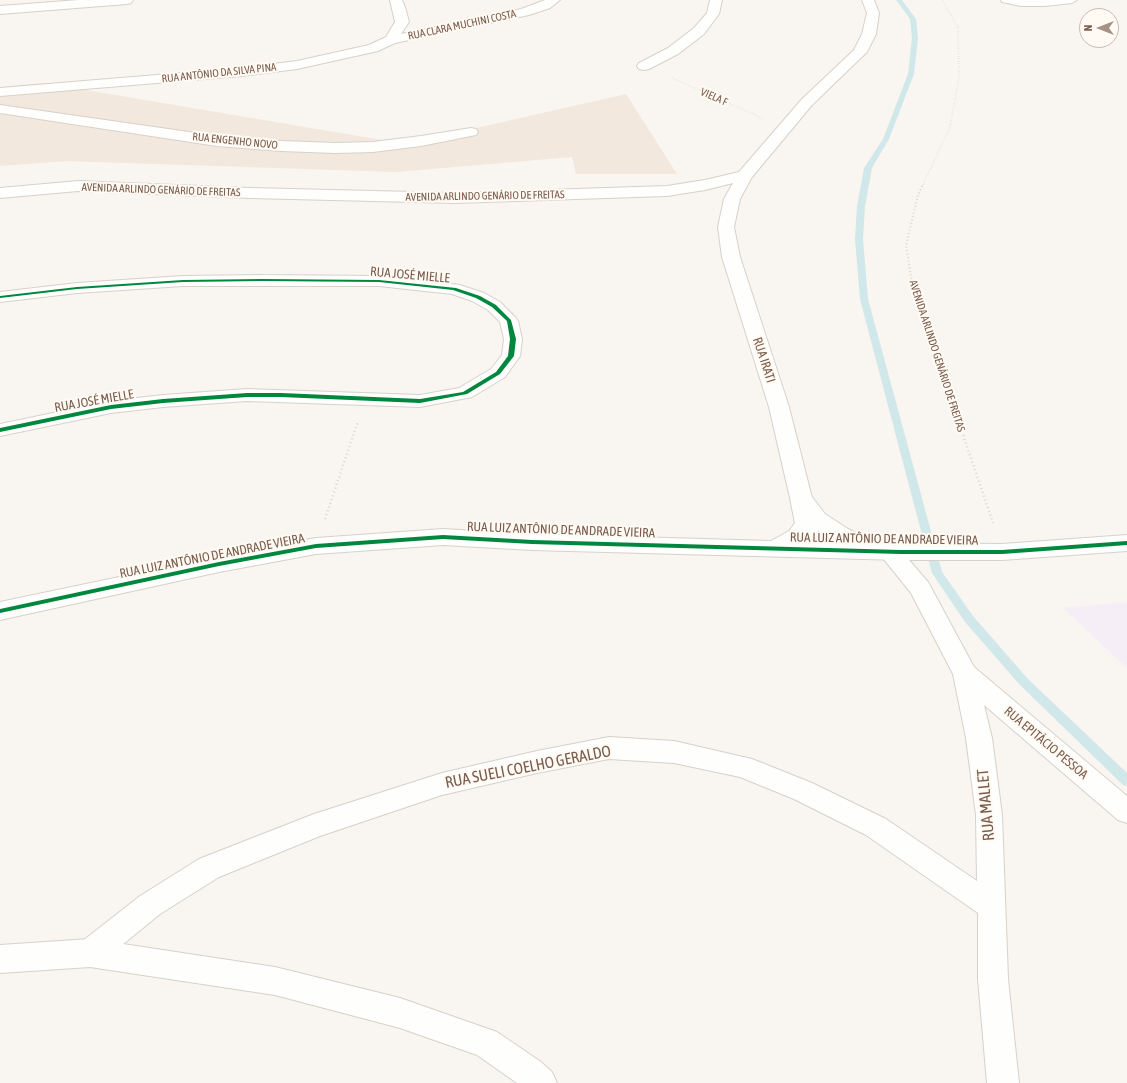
<!DOCTYPE html>
<meta charset="utf-8">
<style>
body{margin:0}
#map{position:relative;width:1127px;height:1083px;overflow:hidden;background:#f9f5f0;font-family:"Asap Condensed",sans-serif}
canvas{display:block}
.north{position:absolute;left:1079px;top:8px;width:40px;height:40px;box-sizing:border-box;background:#fffaf3;border:1px solid #cabbb1;border-radius:50%;rotate:270deg;font-size:11px;font-weight:700;line-height:16px;text-align:center;color:#7a5c4d}
.north::after{content:'';display:block;margin:auto;width:14px;height:18px;background:#a69286;clip-path:polygon(50% 0,100% 100%,50% 72%,0 100%)}
</style>
<div id="map">
<canvas width="1127" height="1083"></canvas>
<div class="north">N</div>
</div>
<script>
const ctx = document.querySelector('canvas').getContext('2d');
ctx.lineJoin = 'round';
function fillPath(path, color) {
  ctx.fillStyle = color;
  ctx.fill(path, 'evenodd');
}
function toPath(rows) {
  const path = new Path2D();
  for (const r of rows) {
    path.moveTo(r[0], r[1]);
    for (let i = 2; i < r.length; i += 2) path.lineTo(r[i], r[i + 1]);
  }
  return path;
}
function strokePath(path, color, width, dash) {
  ctx.strokeStyle = color;
  ctx.lineWidth = width;
  ctx.lineCap = dash ? 'butt' : 'round';
  ctx.setLineDash(dash || []);
  ctx.stroke(path);
}
function drawText(font, color, halo, rows, align = 'center') {
  ctx.font = font + ' "Asap Condensed",sans-serif';
  ctx.lineWidth = 4;
  ctx.setLineDash([]);
  ctx.textBaseline = 'middle';
  ctx.strokeStyle = halo;
  ctx.fillStyle = color;
  for (const [text, x, y, turn = 0] of rows) {
    ctx.save();
    ctx.translate(x, y);
    ctx.rotate((+turn || 0) * Math.PI / 180);
    ctx.textAlign = isNaN(turn) ? turn : align;
    if (halo) ctx.strokeText(text, 0, 0);
    ctx.fillText(text, 0, 0);
    ctx.restore();
  }
}
fillPath(toPath([
 [44,83,406,144,626,94,677,174,576,174,572,157,396,172,66,161,0,166,0,87]
]), '#f2e8de');
fillPath(toPath([
 [1127,602,1127,668,1063,608]
]), '#f6eef6');
fillPath(toPath([
 [896,0,902,0,916,19,918,38,914,74,889,139,872,168,865,206,863,239,868,299,942,572,973,616,1028,679,1127,773,1127,786,1123,785,1020,685,965,622,932,573,860,299,855,239,857,206,864,168,883,139,908,74,912,38,910,19,896,0]
]), '#d0e8ea');
const service = toPath([
 [1001,0,1077,0,1072,3,1045,6,1021,6,1002,2,1001,0]
]);
const minor = toPath([
 [79,0,133,0,131,3,127,4,0,14,0,6,79,0],
 [390,0,402,0,405,7,409,22,401,34,521,9,545,0,560,0,550,8,529,15,395,43,378,51,297,69,241,76,0,96,0,88,241,68,297,61,369,45,386,37,395,22,390,0],
 [710,0,722,0,719,14,704,34,678,54,649,69,644,70,639,69,637,66,639,63,668,48,694,28,707,13,710,0],
 [862,0,874,0,879,13,876,34,867,52,812,105,752,177,740,199,734,227,740,257,789,407,812,498,822,549,819,555,811,557,803,555,800,549,790,498,769,407,722,257,718,227,724,199,733,183,705,190,667,196,455,203,250,198,78,191,0,198,0,188,78,181,250,188,455,193,667,186,705,180,739,172,802,99,854,50,862,34,867,13,862,0],
 [0,105,217,136,281,141,335,143,373,142,421,136,471,128,476,129,478,132,476,135,421,146,373,152,335,153,281,151,217,146,0,113,0,105],
 [262,275,379,276,460,285,484,293,500,302,515,317,518,321,522,339,520,356,505,377,472,397,420,407,247,401,163,407,111,413,0,436,0,424,111,401,163,395,247,389,420,395,459,388,491,369,502,355,504,339,500,322,488,310,472,301,452,294,379,286,183,286,77,293,0,302,0,292,77,283,183,276,262,275],
 [889,544,897,546,928,582,974,667,1127,796,1127,823,1118,820,984,705,992,738,1002,815,1008,979,1019,1083,987,1083,978,979,978,913,866,835,794,799,740,777,674,763,609,759,537,773,442,795,320,836,219,877,160,914,100,963,90,967,80,963,75,953,80,943,140,896,199,859,314,814,442,773,537,751,609,737,674,741,752,759,812,783,886,819,977,881,976,815,966,738,953,674,911,593,878,552,881,546,889,544]
]);
const tertiary = toPath([
 [801,491,809,493,825,514,848,529,876,543,1002,544,1127,535,1127,551,1002,560,901,560,532,550,443,545,316,554,219,572,0,620,0,602,219,556,316,538,443,529,532,534,771,541,789,531,798,519,804,517,790,498,793,493,801,491],
 [815,528,832,539,838,542,805,542,815,528],
 [90,939,275,967,400,998,497,1032,541,1062,552,1072,557,1083,517,1083,477,1055,400,1028,275,995,90,967,0,973,0,945,90,939]
]);
strokePath(service, '#d7d1cb', 2);
strokePath(minor, '#d7d1cb', 2);
strokePath(tertiary, '#d7d1cb', 2);
strokePath(toPath([
 [672,78,762,118],
 [922,187,950,127,959,77,958,27,942,0]
]), '#dcd5d0', 1.5, [0.5, 2]);
strokePath(toPath([
 [922,186,918,195,906,245,913,289,958,421]
]), '#dcd5d0', 2, [1, 2.5]);
strokePath(toPath([
 [958,420,994,526],
 [325,519,358,421]
]), '#dcd5d0', 2.5, [1, 3]);
fillPath(service, '#fefefd');
fillPath(minor, '#fefefd');
fillPath(tertiary, '#fefefd');
fillPath(toPath([
 [262,279,379,280,456,288,480,296,496,305,511,320,516,339,514,356,500,374,467,394,420,403,281,397,247,397,163,403,111,409,0,432,0,428,111,405,163,399,247,393,281,393,420,399,463,392,496,372,508,356,510,339,507,321,492,307,476,298,453,290,379,282,262,281,183,282,77,289,0,298,0,296,77,287,183,280,262,279],
 [443,535,532,540,901,550,1002,550,1127,541,1127,545,1002,554,901,554,532,544,443,539,316,548,219,566,0,613,0,609,219,562,316,544,443,535]
]), '#00873e');
drawText('11px', '#7a5c4d', '#fffaf3', [
 ["RUA CLARA MUCHINI COSTA",462,25,-12],
 ["RUA ANTÔNIO DA SILVA PINA",219,73,-6],
 ["VIELA F",714,97,24],
 ["RUA ENGENHO NOVO",235,141,6],
 ["AVENIDA ARLINDO GENÁRIO DE FREITAS",161,190,2],
 ["AVENIDA ARLINDO GENÁRIO DE FREITAS",485,196,-1],
 ["AVENIDA ARLINDO GENÁRIO DE FREITAS",937,356,72]
]);
drawText('13px', '#7a5c4d', '#fffaf3', [
 ["RUA JOSÉ MIELLE",410,275,5],
 ["RUA IRATI",764,360,72],
 ["RUA JOSÉ MIELLE",94,401,-10],
 ["RUA LUIZ ANTÔNIO DE ANDRADE VIEIRA",561,530,2],
 ["RUA LUIZ ANTÔNIO DE ANDRADE VIEIRA",884,539,1],
 ["RUA LUIZ ANTÔNIO DE ANDRADE VIEIRA",212,556,-11],
 ["RUA EPITÁCIO PESSOA",1046,743,40]
]);
drawText('16px', '#7a5c4d', '#fffaf3', [
 ["RUA SUELI COELHO GERALDO",528,767,-11],
 ["RUA MALLET",986,805,-95]
]);
</script>
